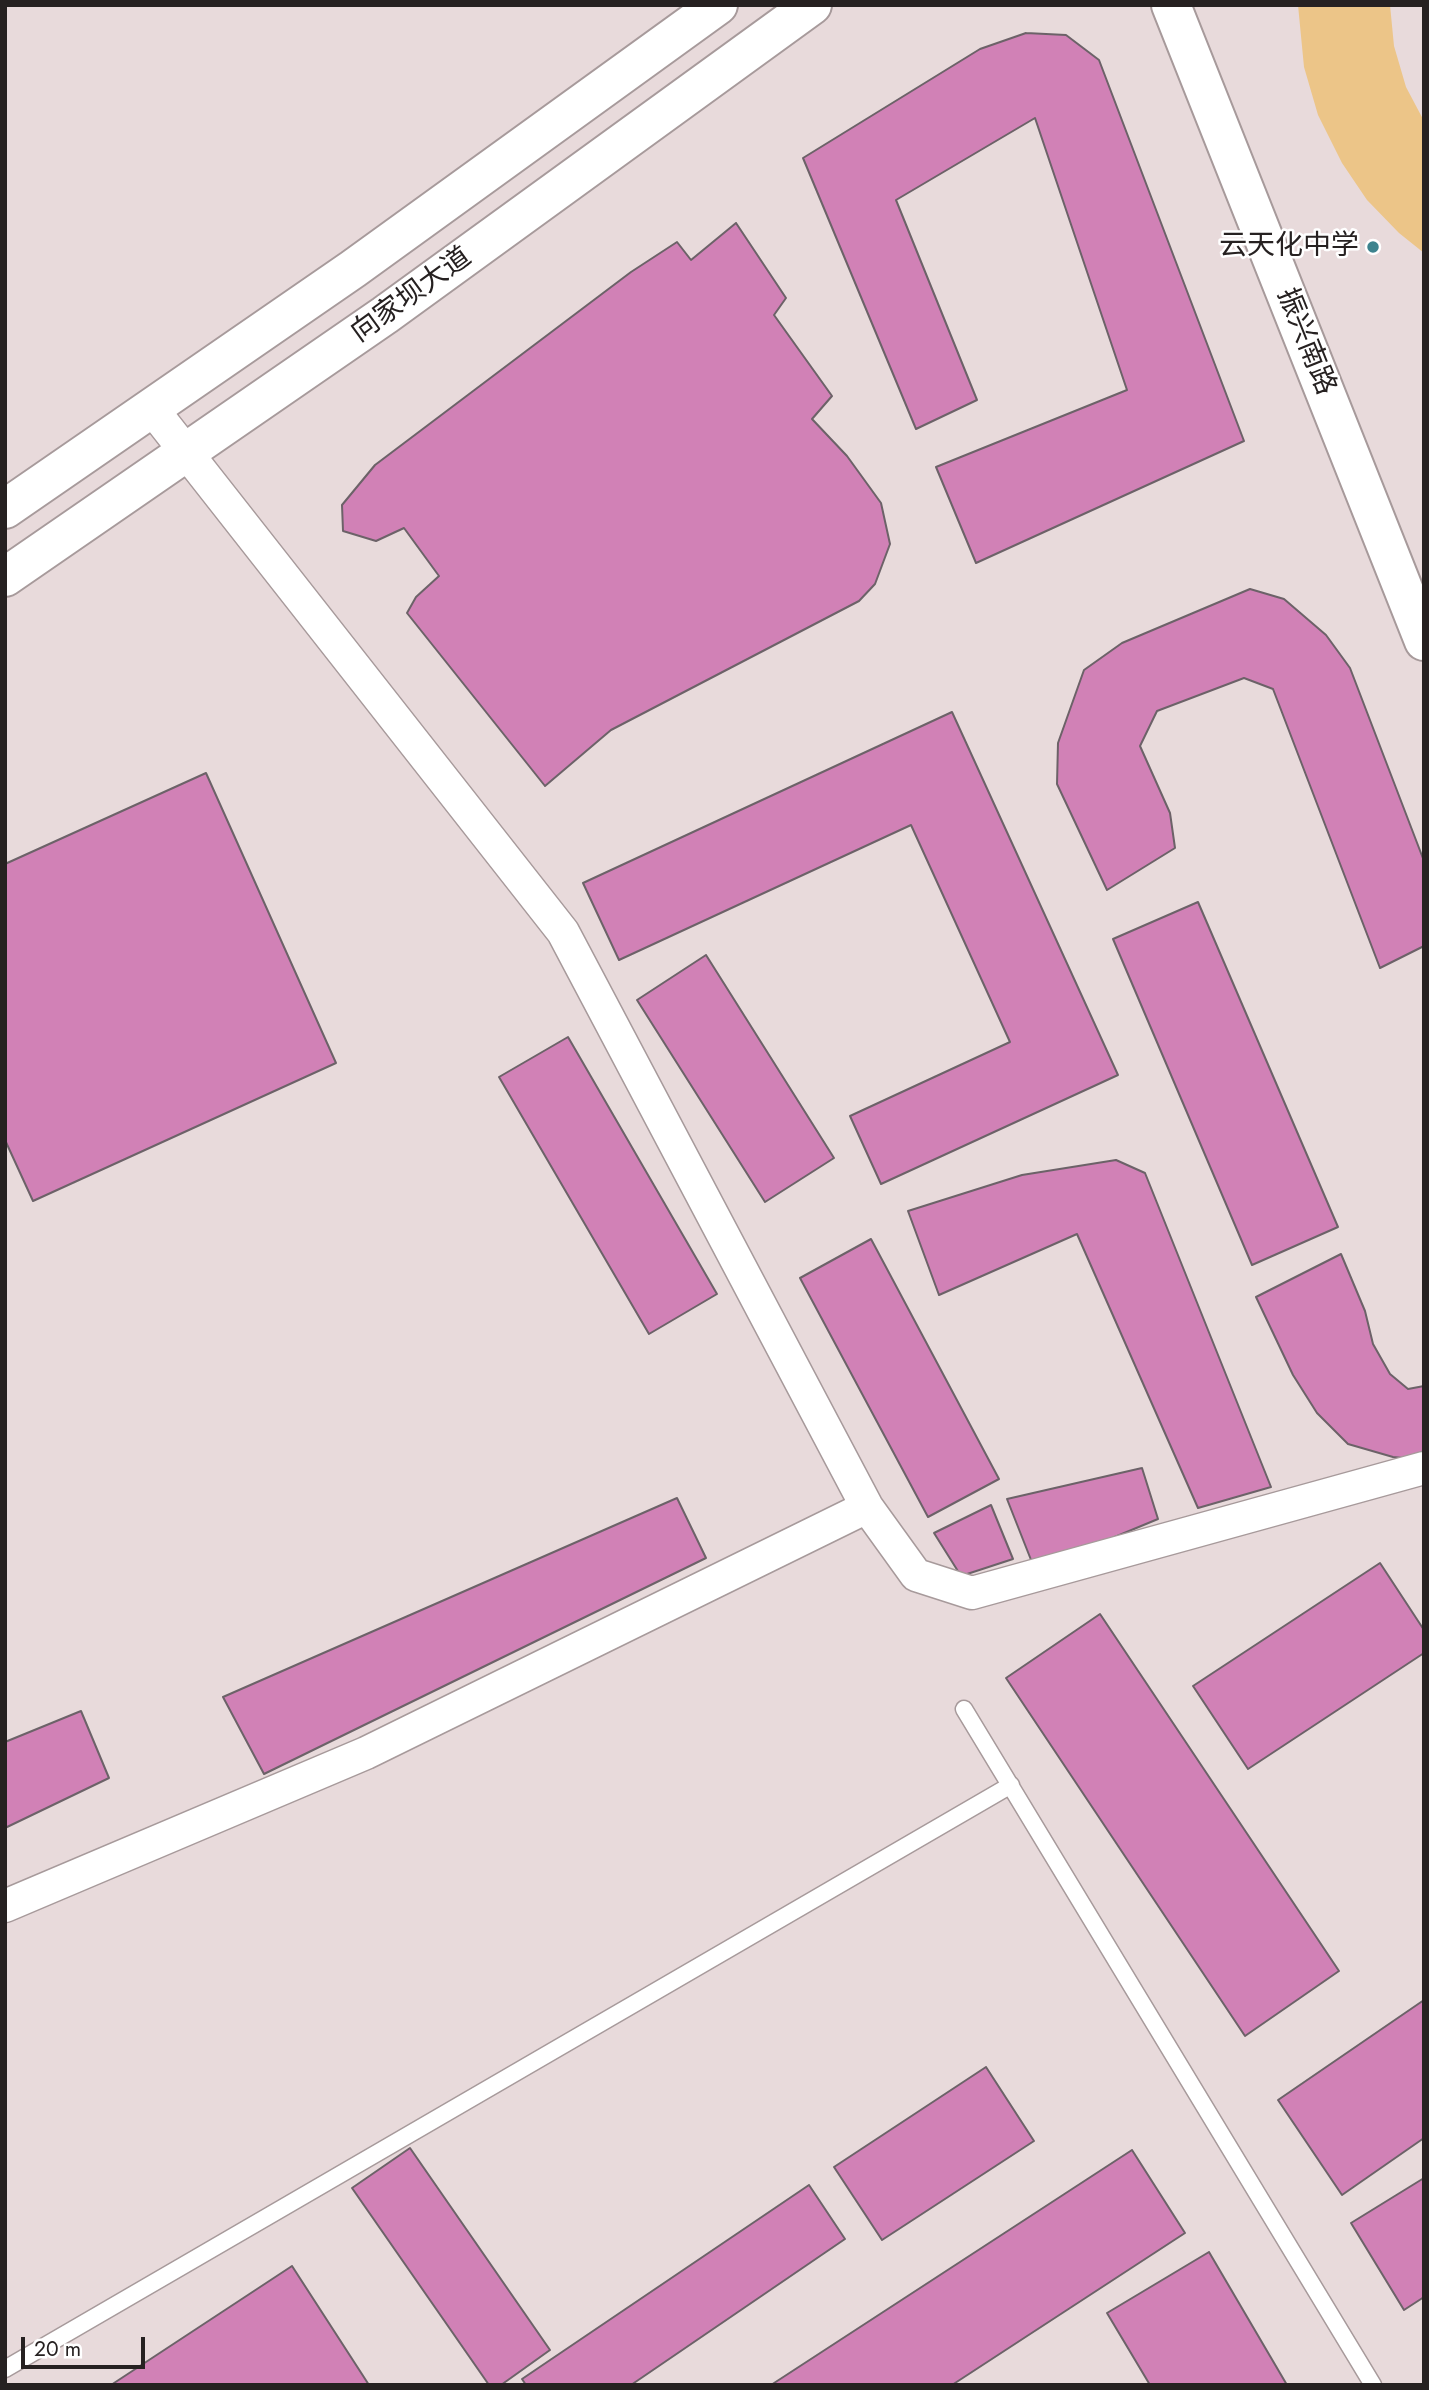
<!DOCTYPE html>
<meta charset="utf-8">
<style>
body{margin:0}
#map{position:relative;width:1429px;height:2390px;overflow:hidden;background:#e8dadb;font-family:Jost,sans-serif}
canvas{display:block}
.frame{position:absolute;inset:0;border:7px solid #262121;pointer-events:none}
.scale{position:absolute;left:21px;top:2337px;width:124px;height:32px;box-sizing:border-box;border:4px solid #262121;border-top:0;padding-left:9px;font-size:21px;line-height:24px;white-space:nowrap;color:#262121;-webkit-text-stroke:5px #fff;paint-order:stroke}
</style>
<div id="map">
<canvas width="1429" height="2390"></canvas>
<div class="frame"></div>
<div class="scale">20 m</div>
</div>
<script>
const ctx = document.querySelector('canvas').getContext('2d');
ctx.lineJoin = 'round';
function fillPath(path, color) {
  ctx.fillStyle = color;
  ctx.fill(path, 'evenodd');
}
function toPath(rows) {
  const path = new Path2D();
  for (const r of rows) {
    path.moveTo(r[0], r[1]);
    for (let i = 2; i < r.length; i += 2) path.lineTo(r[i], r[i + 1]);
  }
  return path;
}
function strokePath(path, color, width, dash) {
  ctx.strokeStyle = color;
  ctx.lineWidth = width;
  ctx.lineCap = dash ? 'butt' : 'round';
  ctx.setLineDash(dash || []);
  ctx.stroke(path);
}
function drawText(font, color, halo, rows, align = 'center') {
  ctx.font = font + ' Jost,"Noto Sans SC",sans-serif';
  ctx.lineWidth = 5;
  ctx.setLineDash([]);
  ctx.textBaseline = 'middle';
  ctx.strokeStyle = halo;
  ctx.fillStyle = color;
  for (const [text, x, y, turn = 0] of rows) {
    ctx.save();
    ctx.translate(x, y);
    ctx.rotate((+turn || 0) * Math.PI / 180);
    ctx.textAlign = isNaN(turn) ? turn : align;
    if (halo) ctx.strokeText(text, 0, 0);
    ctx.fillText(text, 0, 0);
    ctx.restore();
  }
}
fillPath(toPath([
 [1298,5,1390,5,1394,46,1406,87,1424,121,1424,253,1399,233,1367,200,1342,163,1318,115,1304,67]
]), '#ecc588');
const building = toPath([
 [1026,33,1066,35,1099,60,1244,441,976,563,936,467,1127,390,1035,118,896,200,977,400,916,429,803,158,980,49,1026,33],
 [736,223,786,298,774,315,832,396,812,419,847,456,881,503,890,544,875,584,859,601,611,730,545,786,407,613,416,597,439,576,404,528,376,541,343,531,342,505,375,465,631,272,677,242,691,260,736,223],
 [1250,589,1284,599,1326,635,1350,668,1424,861,1424,946,1380,968,1273,689,1244,678,1157,711,1140,746,1170,813,1175,848,1107,890,1057,784,1058,743,1084,670,1122,643,1250,589],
 [952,712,1118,1075,881,1184,850,1116,1010,1042,911,825,619,960,583,883,952,712],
 [206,773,336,1063,33,1201,5,1140,5,864,206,773],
 [1198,902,1338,1227,1252,1265,1113,939,1198,902],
 [706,955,834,1158,765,1202,637,1000,706,955],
 [568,1037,717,1294,649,1334,499,1077,568,1037],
 [1116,1160,1145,1173,1271,1487,1198,1508,1077,1234,939,1295,908,1211,1022,1175,1116,1160],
 [871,1239,999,1479,928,1517,800,1278,871,1239],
 [1341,1254,1365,1311,1373,1344,1390,1374,1408,1389,1424,1386,1424,1460,1393,1457,1348,1444,1317,1413,1293,1375,1256,1297,1341,1254],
 [1142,1468,1158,1519,1035,1570,1007,1499,1142,1468],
 [677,1498,706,1558,264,1774,223,1697,677,1498],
 [991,1505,1013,1559,961,1576,934,1533,991,1505],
 [1380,1563,1424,1630,1424,1653,1248,1769,1193,1686,1380,1563],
 [1100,1614,1339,1971,1245,2036,1006,1678,1100,1614],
 [81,1711,109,1778,5,1828,5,1742,81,1711],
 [1424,2000,1424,2138,1342,2195,1278,2100,1424,2000],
 [986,2067,1034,2141,882,2240,834,2167,986,2067],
 [410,2148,550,2350,501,2385,489,2385,352,2188,410,2148],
 [1132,2150,1185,2233,952,2385,771,2385,1132,2150],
 [1424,2178,1424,2297,1404,2310,1351,2223,1424,2178],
 [809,2185,845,2239,631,2385,526,2385,522,2379,809,2185],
 [1209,2252,1287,2385,1150,2385,1107,2313,1209,2252],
 [292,2266,369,2385,111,2385,292,2266]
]);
fillPath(building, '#d181b6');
strokePath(building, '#6c6268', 2);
const service = toPath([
 [964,1709,1373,2385],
 [5,2369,1011,1785]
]);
const minor = toPath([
 [153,410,563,932,867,1507,916,1575,972,1593,1424,1468],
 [5,1906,366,1753,867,1507]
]);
const secondary = toPath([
 [1171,5,1424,641],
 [5,509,353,269,718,5],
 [5,577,385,315,812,5]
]);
strokePath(service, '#a79a9b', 19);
strokePath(minor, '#a79a9b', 35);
strokePath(secondary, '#a79a9b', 42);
strokePath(service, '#fff', 16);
strokePath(minor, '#fff', 32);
strokePath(secondary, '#fff', 38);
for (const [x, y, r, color] of [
 [1373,247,7,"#3d838e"]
]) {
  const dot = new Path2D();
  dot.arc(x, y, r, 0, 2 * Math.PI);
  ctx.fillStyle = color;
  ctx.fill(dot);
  strokePath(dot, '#fff', 2.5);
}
drawText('28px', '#262121', '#fff', [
 ["云天化中学",1359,247]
], 'right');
drawText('28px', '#262121', '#fff', [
 ["向家坝大道",412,296,-36],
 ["振兴南路",1305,342,68]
]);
</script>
